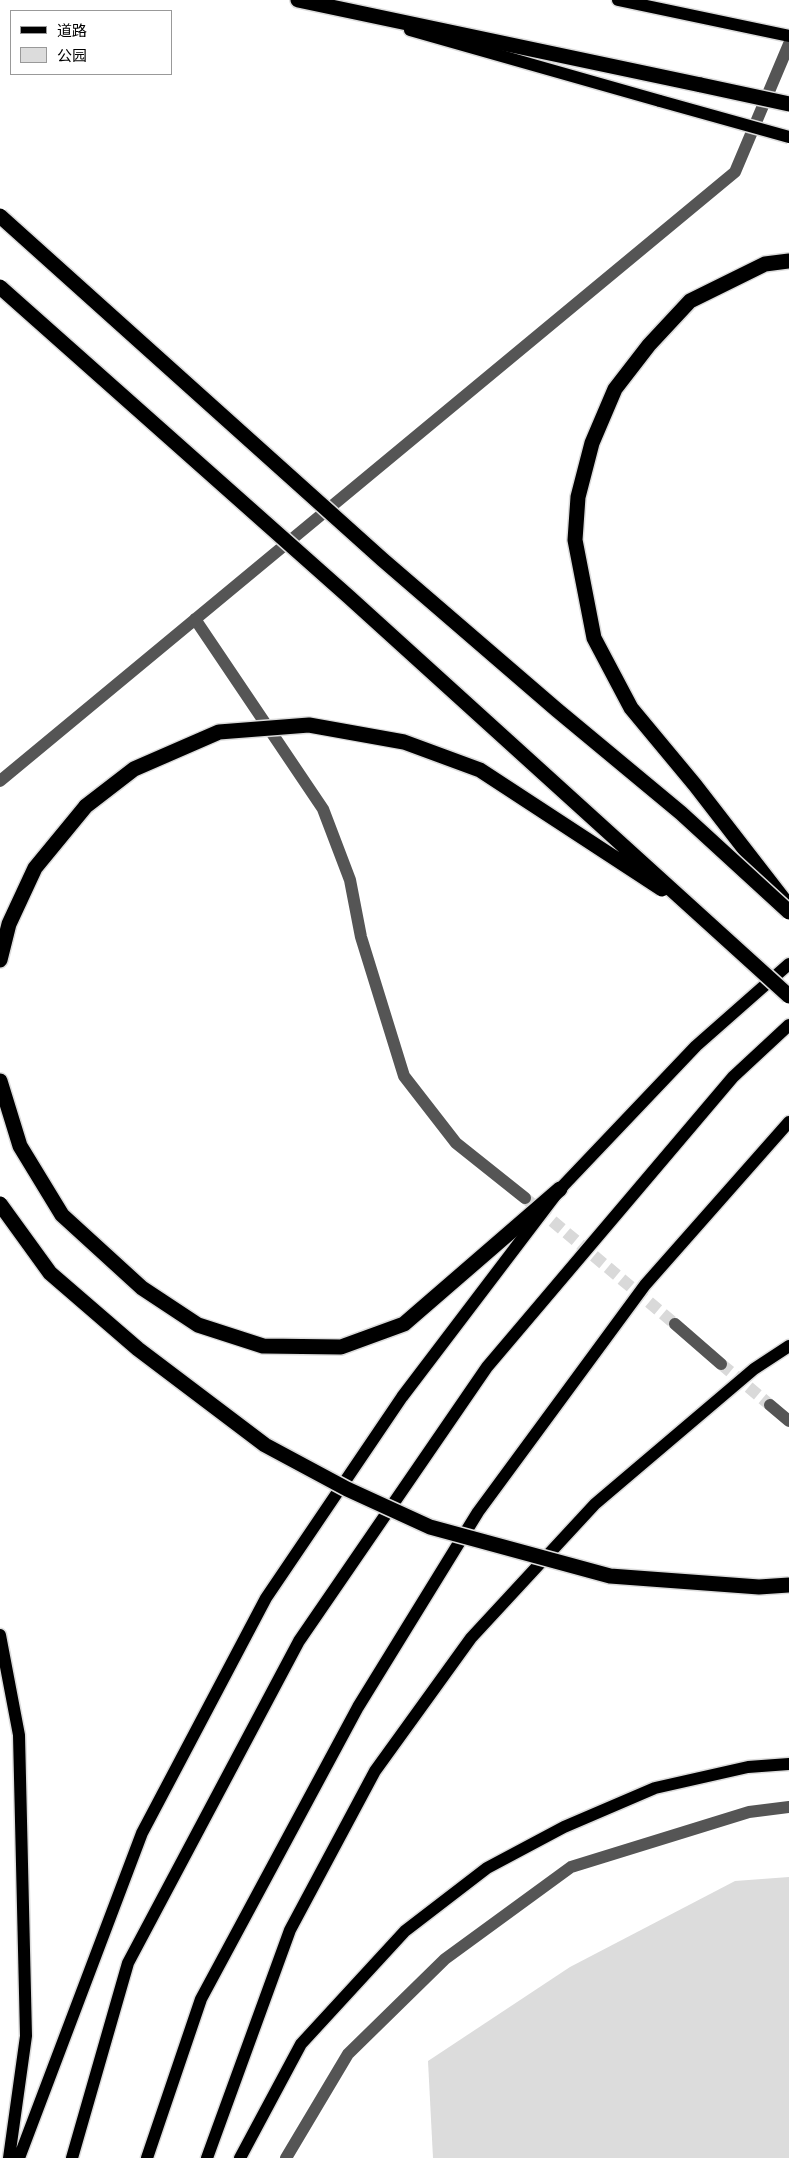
<!DOCTYPE html>
<meta charset="utf-8">
<style>
body{margin:0}
#map{position:relative;width:789px;height:2158px;overflow:hidden;background:#fff;font-family:"PT Sans","Noto Sans SC",sans-serif}
canvas{display:block}
.legend{position:absolute;left:10px;top:10px;width:162px;height:65px;box-sizing:border-box;background:#fff;border:1px solid #999;margin:0;padding:6px 9px;list-style:none;font-size:15px;color:#000}
.legend li{display:flex;align-items:center;gap:10px;height:25px}
.legend b{width:25px;border:1px solid #999}
</style>
<div id="map">
<canvas width="789" height="2158"></canvas>
<ul class="legend">
<li><b style="height:6px;background:#000"></b>道路</li>
<li><b style="height:14px;background:#dcdcdc"></b>公园</li>
</ul>
</div>
<script>
const ctx = document.querySelector('canvas').getContext('2d');
ctx.lineJoin = 'round';
function fillPath(path, color) {
  ctx.fillStyle = color;
  ctx.fill(path, 'evenodd');
}
function toPath(rows) {
  const path = new Path2D();
  for (const r of rows) {
    path.moveTo(r[0], r[1]);
    for (let i = 2; i < r.length; i += 2) path.lineTo(r[i], r[i + 1]);
  }
  return path;
}
function strokePath(path, color, width, dash) {
  ctx.strokeStyle = color;
  ctx.lineWidth = width;
  ctx.lineCap = dash ? 'butt' : 'round';
  ctx.setLineDash(dash || []);
  ctx.stroke(path);
}
fillPath(toPath([
 [789,1877,789,2158,433,2158,428,2061,570,1967,735,1881]
]), '#dcdcdc');
strokePath(toPath([
 [525,1198,675,1324],
 [721,1364,770,1405]
]), '#d9d9d9', 12, [12, 6]);
const major = toPath([
 [618,0,789,36],
 [410,30,660,101],
 [0,1635,19,1735,26,2036,9,2158],
 [19,2158,142,1833,266,1598,402,1397,560,1189,696,1046,789,964],
 [72,2158,128,1963,299,1641,487,1367,733,1077,789,1025],
 [147,2158,201,1999,358,1707,478,1512,645,1285,789,1122],
 [207,2158,290,1930,375,1771,471,1638,595,1504,754,1369,789,1346],
 [240,2158,301,2044,405,1931,487,1868,564,1827,655,1788,748,1767,789,1764]
]);
const highway = toPath([
 [298,0,701,85],
 [787,904,695,785,631,708,594,638,575,540,578,497,592,443,615,389,649,345,690,301,765,264,789,261],
 [0,960,9,924,35,868,86,806],
 [0,1081,20,1146,62,1215,142,1288,198,1325,263,1346,341,1347,404,1324,560,1189]
]);
strokePath(major, '#dbdbdb', 15);
strokePath(highway, '#dbdbdb', 18);
strokePath(toPath([
 [195,619,323,809,350,880,361,937,404,1076,456,1143,525,1198],
 [0,781,735,172,789,44],
 [675,1324,721,1364],
 [770,1405,789,1421],
 [286,2158,348,2054,445,1959,571,1867,749,1812,789,1807]
]), '#555', 12);
strokePath(major, '#000', 12);
strokePath(highway, '#000', 15);
const majorBridge = toPath([
 [660,101,789,137]
]);
const highwayBridge = toPath([
 [701,85,789,104],
 [0,216,383,560,557,710,681,813,789,912],
 [0,287,349,597,789,996],
 [86,806,134,769,219,732,309,725,404,742,480,770,662,889],
 [0,1204,50,1273,138,1349,265,1445,347,1489,430,1527,610,1576,759,1587,789,1585]
]);
strokePath(majorBridge, '#dbdbdb', 15, []);
strokePath(highwayBridge, '#dbdbdb', 18, []);
strokePath(majorBridge, '#000', 12);
strokePath(highwayBridge, '#000', 15);
</script>
